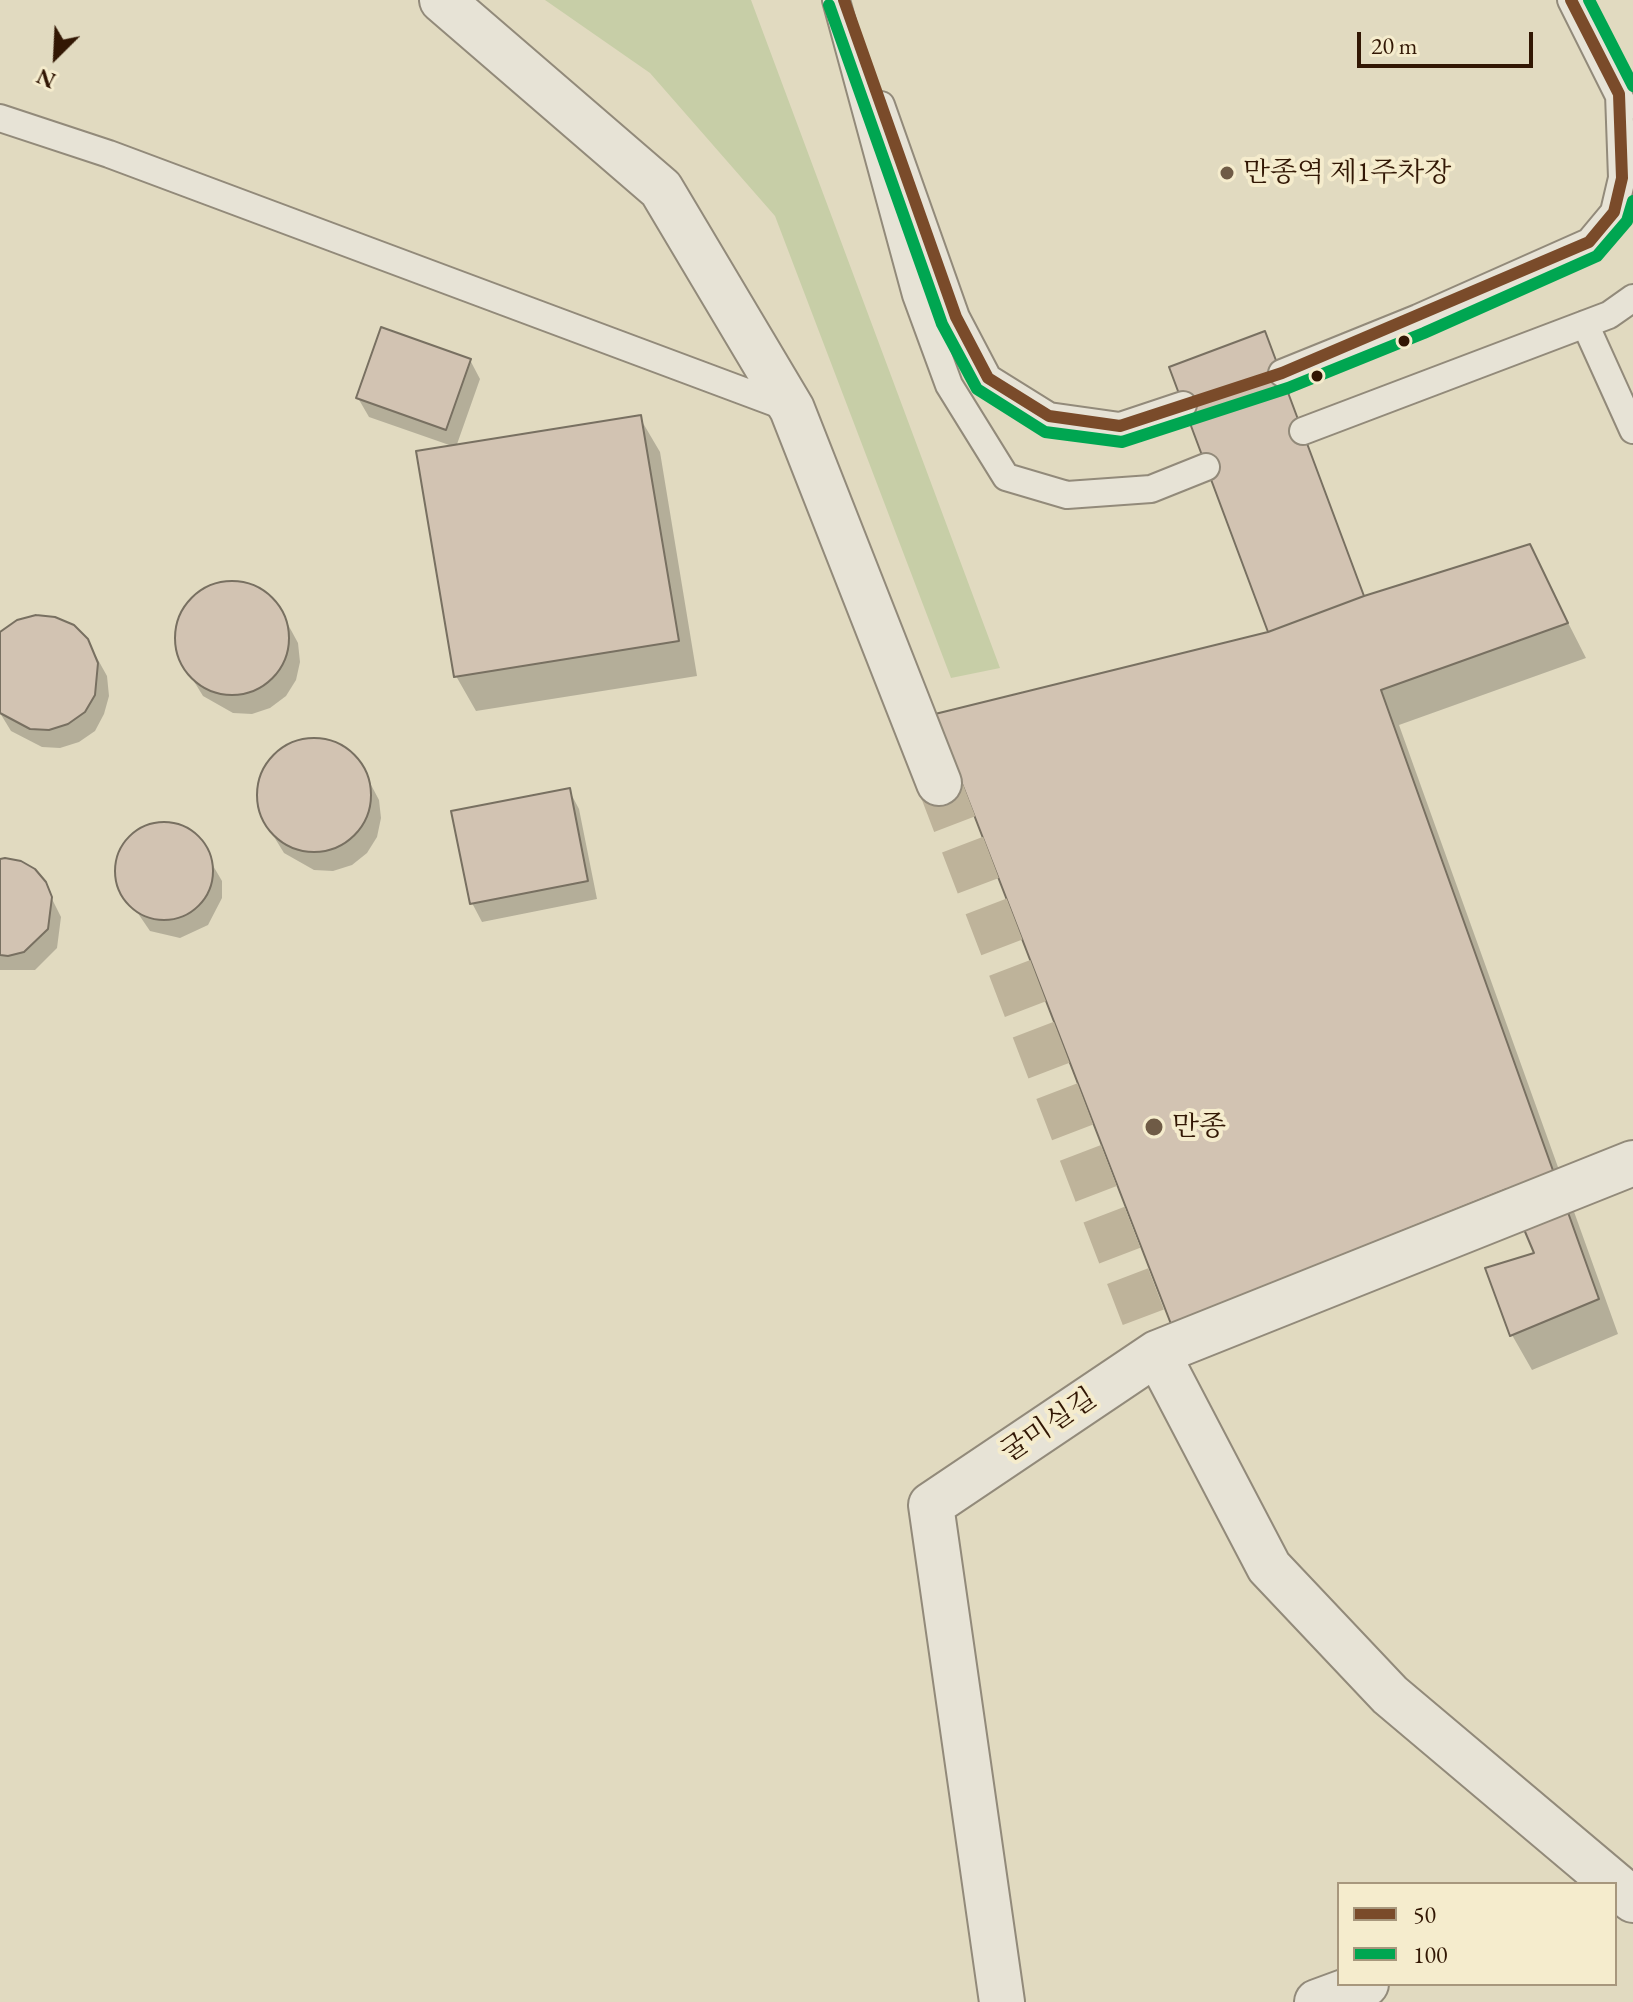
<!DOCTYPE html>
<meta charset="utf-8">
<style>
body{margin:0}
#map{position:relative;width:1633px;height:2002px;overflow:hidden;background:#e1dac0;font-family:"EB Garamond",serif}
canvas{display:block}
.legend{position:absolute;left:1337px;top:1882px;width:280px;height:104px;box-sizing:border-box;background:#f5eccd;border:2px solid #a7977d;margin:0;padding:10px 14px;list-style:none;font-size:24px;color:#321704}
.legend li{display:flex;align-items:center;gap:16px;height:40px}
.legend b{width:40px;border:2px solid #a7977d}
.north{position:absolute;left:16px;top:16px;width:80px;height:80px;-webkit-text-stroke:6px #f5eccd;paint-order:stroke;rotate:204deg;font-size:22px;font-weight:700;line-height:32px;text-align:center;color:#321704}
.north::after{content:'';display:block;margin:auto;width:28px;height:36px;background:#321704;clip-path:polygon(50% 0,100% 100%,50% 72%,0 100%)}
.scale{position:absolute;left:1357px;top:32px;width:176px;height:36px;box-sizing:border-box;border:4px solid #321704;border-top:0;padding-left:10px;font-size:24px;line-height:28px;white-space:nowrap;color:#321704;-webkit-text-stroke:6px #f5eccd;paint-order:stroke}
</style>
<div id="map">
<canvas width="1633" height="2002"></canvas>
<ul class="legend">
<li><b style="height:10px;background:#7a4b2a"></b>50</li>
<li><b style="height:10px;background:#00a651"></b>100</li>
</ul>
<div class="north">N</div>
<div class="scale">20 m</div>
</div>
<script>
const ctx = document.querySelector('canvas').getContext('2d');
ctx.lineJoin = 'round';
function fillPath(path, color) {
  ctx.fillStyle = color;
  ctx.fill(path, 'evenodd');
}
function toPath(rows) {
  const path = new Path2D();
  for (const r of rows) {
    if (r.length === 3) {
      path.moveTo(r[0] + r[2], r[1]);
      path.arc(r[0], r[1], r[2], 0, 2 * Math.PI);
      continue;
    }
    path.moveTo(r[0], r[1]);
    for (let i = 2; i < r.length; i += 2) path.lineTo(r[i], r[i + 1]);
  }
  return path;
}
function strokePath(path, color, width, dash) {
  ctx.strokeStyle = color;
  ctx.lineWidth = width;
  ctx.lineCap = dash ? 'butt' : 'round';
  ctx.setLineDash(dash || []);
  ctx.stroke(path);
}
function drawText(font, color, halo, rows, align = 'center') {
  ctx.font = font + ' "EB Garamond","Noto Serif KR",serif';
  ctx.lineWidth = 8;
  ctx.setLineDash([]);
  ctx.textBaseline = 'middle';
  ctx.strokeStyle = halo;
  ctx.fillStyle = color;
  for (const [text, x, y, turn = 0] of rows) {
    ctx.save();
    ctx.translate(x, y);
    ctx.rotate((+turn || 0) * Math.PI / 180);
    ctx.textAlign = isNaN(turn) ? turn : align;
    if (halo) ctx.strokeText(text, 0, 0);
    ctx.fillText(text, 0, 0);
    ctx.restore();
  }
}
fillPath(toPath([
 [545,0,751,0,1000,668,951,678,775,216,650,73]
]), '#c7cea7');
fillPath(toPath([
 [1269,342,1365,598,1529,546,1586,658,1399,725,1618,1334,1532,1370,1512,1335,1488,1270,1537,1254,1524,1225,1193,1358,1271,634],
 [470,360,480,379,456,447,640,418,660,452,697,676,476,711,456,676,455,447,369,417,358,398],
 [227,583,246,584,264,592,278,606,298,643,300,662,296,680,286,696,270,708,252,714,233,713,203,696,182,662,177,628,194,597],
 [0,636,87,640,107,676,109,696,104,714,95,731,79,742,60,748,42,747,11,731,0,713],
 [308,740,328,741,345,749,359,762,379,800,381,818,377,837,367,853,352,865,333,871,314,870,284,853,263,819,258,802,265,768,275,754],
 [569,790,579,809,597,899,482,922,472,903],
 [160,824,181,827,195,835,222,881,222,898,208,925,180,938,150,931,120,887,119,857,126,843,137,833],
 [0,862,44,883,61,917,57,948,35,970,0,970]
]), '#0003');
const building = toPath([
 [381,327,471,359,446,430,356,398,381,327],
 [1265,331,1364,596,1268,632,1169,367,1265,331],
 [641,415,679,641,454,677,416,451,641,415],
 [1530,544,1568,623,1381,690,1599,1299,1510,1336,1485,1268,1534,1253,1507,1189,1171,1324,935,714,1268,632,1364,596,1530,544],
 [232,638,57],
 [36,615,55,617,74,625,88,639,98,663,95,695,85,712,68,724,49,730,30,729,0,713,0,632,17,620,36,615],
 [314,795,57],
 [570,788,588,881,470,904,451,811,570,788],
 [164,871,49],
 [5,858,21,861,35,869,46,882,52,897,48,929,24,952,8,956,0,955,0,859,5,858]
]);
fillPath(building, '#d2c3b2');
strokePath(building, '#787061', 2);
strokePath(toPath([
 [939,783,1157,1353]
]), '#beb39a', 44, [44, 22]);
const service = toPath([
 [836,0,916,295,949,385,1006,477,1067,495,1151,489,1206,467],
 [1571,0,1625,108],
 [881,105,956,317,988,378,1049,416,1120,426,1183,405],
 [0,118,109,154,789,408],
 [1585,324,1633,430],
 [1282,373,1418,318,1589,242,1614,212,1622,178,1619,94],
 [1303,431,1609,315,1633,298]
]);
const minor = toPath([
 [442,0,661,189,792,409,939,783],
 [1157,1353,1269,1567,1390,1695,1633,1900],
 [1002,2002,931,1505,1157,1353,1633,1163],
 [1317,2002,1366,1984]
]);
strokePath(service, '#928a7a', 30);
strokePath(minor, '#928a7a', 48);
strokePath(service, '#e7e3d6', 26);
strokePath(minor, '#e7e3d6', 44);
strokePath(toPath([
 [844,0,956,317,988,378,1049,416,1120,426,1282,373,1589,242,1614,212,1622,178,1619,94,1571,0]
]), '#7a4b2a', 12);
strokePath(toPath([
 [1589,0,1633,86],
 [829,5,942,324,977,389,1045,432,1122,442,1288,388,1424,333,1597,256,1627,221,1633,201]
]), '#00a651', 12);
for (const [x, y, r, color] of [
 [1227,173,8,"#6f5b46"],
 [1404,341,7,"#321704"],
 [1317,376,7,"#321704"],
 [1154,1127,10,"#6f5b46"]
]) {
  const dot = new Path2D();
  dot.arc(x, y, r, 0, 2 * Math.PI);
  ctx.fillStyle = color;
  ctx.fill(dot);
  strokePath(dot, '#f5eccd', 3);
}
drawText('28px', '#321704', '#f5eccd', [
 ["만종역 제1주차장",1243,173],
 ["만종",1172,1127]
], 'left');
drawText('28px', '#321704', '#f5eccd', [
 ["굴미실길",1049,1426,-34]
]);
</script>
